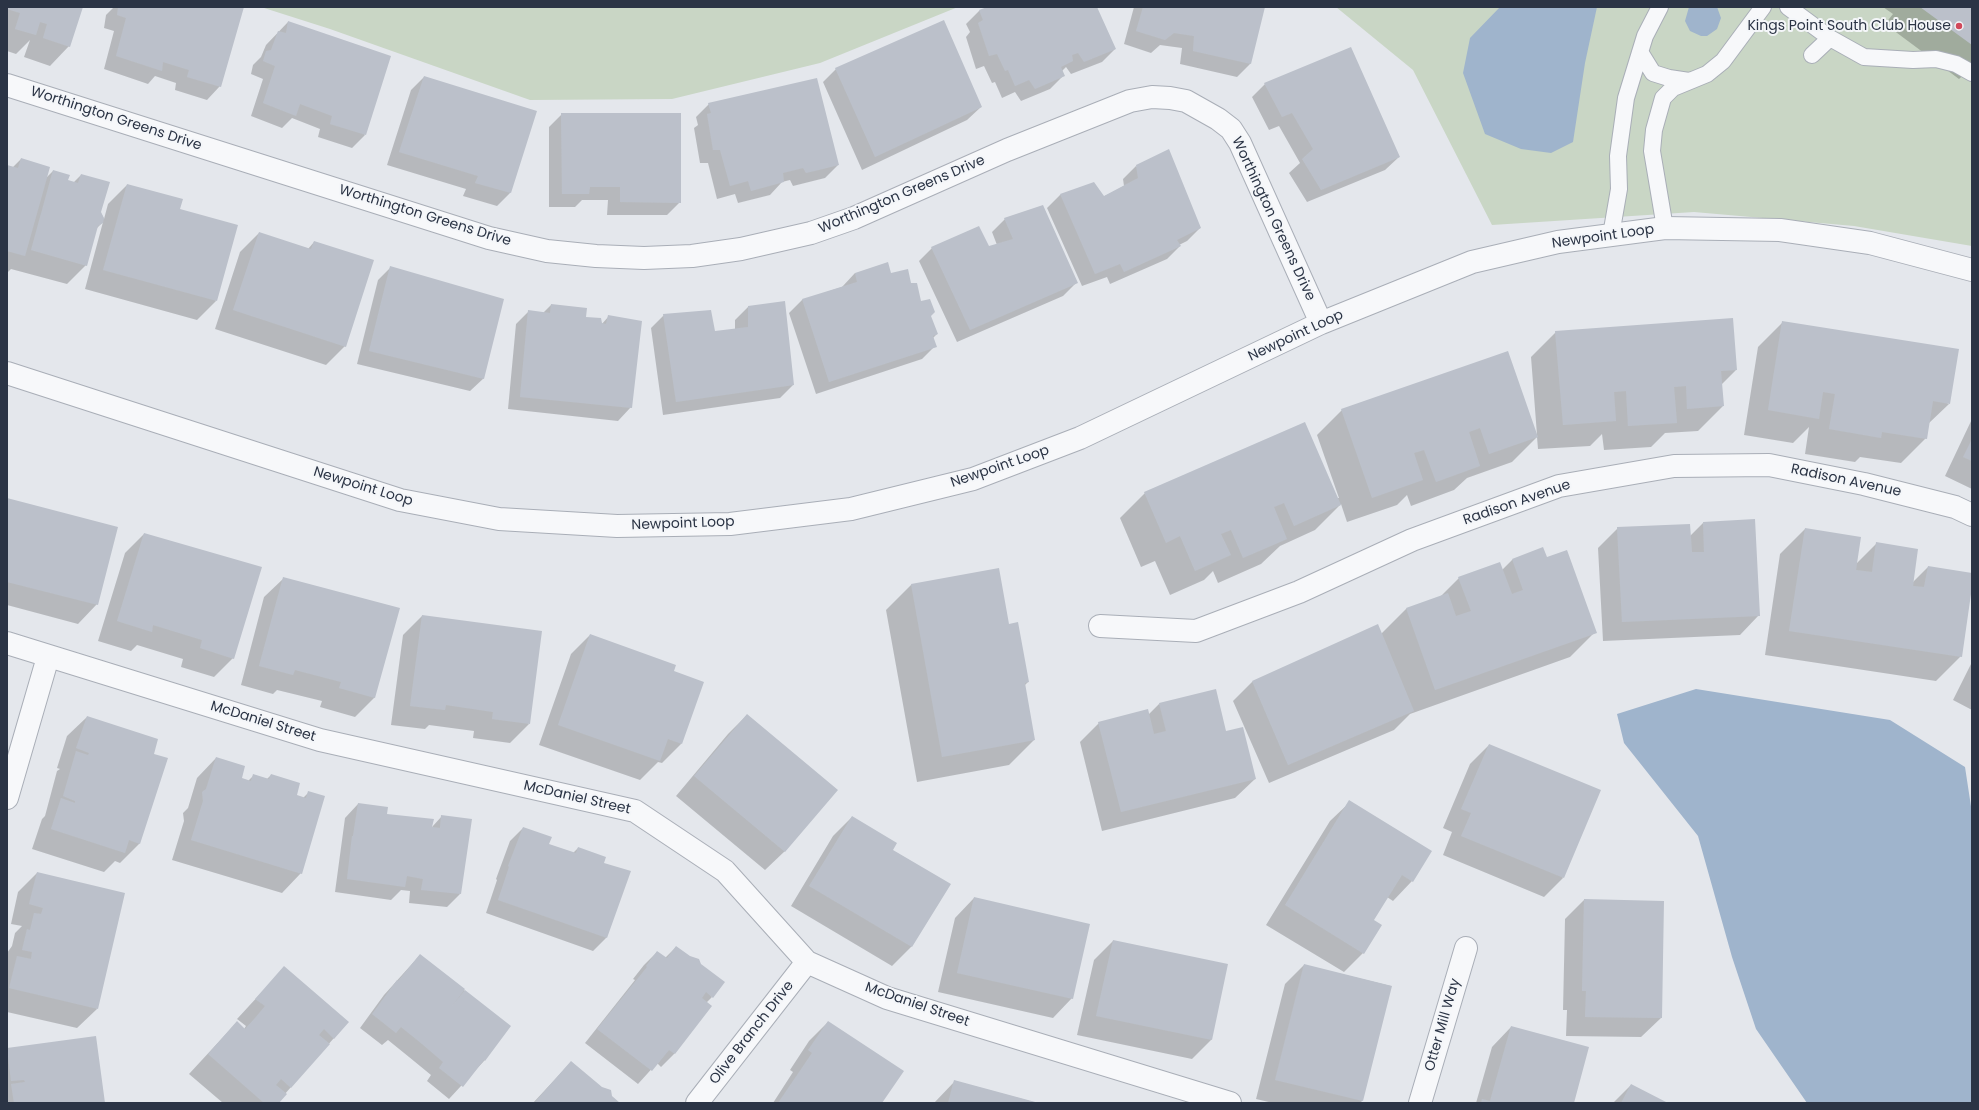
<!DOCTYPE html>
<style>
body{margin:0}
#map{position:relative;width:1979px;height:1110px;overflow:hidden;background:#e4e7ec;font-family:Poppins,sans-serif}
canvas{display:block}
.frame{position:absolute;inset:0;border:8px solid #2b3445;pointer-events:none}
</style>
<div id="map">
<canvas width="1979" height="1110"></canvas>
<div class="frame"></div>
</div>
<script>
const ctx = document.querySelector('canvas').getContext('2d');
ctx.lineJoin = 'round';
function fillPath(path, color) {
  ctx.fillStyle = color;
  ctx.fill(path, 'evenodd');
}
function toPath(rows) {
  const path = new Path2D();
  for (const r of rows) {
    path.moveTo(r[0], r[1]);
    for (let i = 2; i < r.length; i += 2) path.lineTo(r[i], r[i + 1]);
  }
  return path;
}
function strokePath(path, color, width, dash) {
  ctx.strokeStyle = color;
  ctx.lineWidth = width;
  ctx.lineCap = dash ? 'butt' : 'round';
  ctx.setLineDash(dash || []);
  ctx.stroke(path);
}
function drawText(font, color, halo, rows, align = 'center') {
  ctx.font = font + ' Poppins,sans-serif';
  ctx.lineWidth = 4;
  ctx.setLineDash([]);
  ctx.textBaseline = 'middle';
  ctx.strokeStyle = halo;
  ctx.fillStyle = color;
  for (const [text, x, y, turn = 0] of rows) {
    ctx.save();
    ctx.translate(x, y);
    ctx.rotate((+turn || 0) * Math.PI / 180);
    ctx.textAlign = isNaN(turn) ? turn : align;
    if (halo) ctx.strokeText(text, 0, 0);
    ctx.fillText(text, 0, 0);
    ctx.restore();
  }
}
fillPath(toPath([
 [261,7,958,7,820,63,672,99,530,100,330,29],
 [1336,7,1972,7,1972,246,1854,226,1694,212,1492,225,1413,70]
]), '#c9d6c5');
fillPath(toPath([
 [1500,7,1597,7,1585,63,1573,142,1551,153,1521,149,1485,134,1463,73,1470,38],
 [1689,7,1717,7,1721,18,1717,29,1707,36,1701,36,1690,31,1685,21],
 [1696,689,1890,720,1965,767,1972,813,1972,1103,1807,1103,1756,1029,1732,957,1698,836,1624,743,1617,714]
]), '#9fb4cc');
fillPath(toPath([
 [7,7,82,7,69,46,50,66,24,57,30,40,16,54,7,51],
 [114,7,243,7,220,86,207,100,175,90,176,83,155,76,148,84,104,69,114,31,104,28,106,15],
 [989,7,1096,7,1115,49,1102,62,1071,74,1066,67,1062,71,1063,76,1050,89,1021,101,1015,92,1002,98,995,82,992,83,984,66,976,69,966,37,970,32,966,24,979,11],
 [1134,7,1264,7,1250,64,1237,77,1180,64,1182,48,1160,45,1151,53,1124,44],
 [1883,7,1972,7,1972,67,1959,79,1885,24,1893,14],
 [288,22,365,135,352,148,318,137,320,129,292,118,282,128,251,116,263,79,251,74,253,65,261,57,266,45],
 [836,69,981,107,967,120,862,170,823,82],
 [424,77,535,112,510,193,497,206,463,196,466,189,387,165,411,90],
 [1265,84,1399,157,1385,170,1307,202,1289,173,1300,163,1279,126,1269,130,1252,97],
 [709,104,838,165,825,178,793,186,790,180,782,182,770,195,738,203,735,194,717,199,708,163,700,163,694,128,698,125,696,117],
 [562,114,680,202,667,215,607,215,608,200,582,200,575,207,549,207,549,127],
 [21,159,45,179,53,171,67,181,73,183,81,175,104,219,108,204,127,185,179,210,216,301,197,320,85,289,103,222,96,229,86,265,67,284,11,269,7,273,7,166,12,168],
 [1136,166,1200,228,1187,241,1179,245,1180,246,1167,259,1110,284,1107,277,1082,286,1047,208,1060,195,1103,197,1124,186,1123,179],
 [1005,219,1076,283,1063,296,957,342,919,261,932,248,988,247,997,245,992,232],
 [259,233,308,249,314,242,345,346,326,365,215,329,240,252],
 [391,267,484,378,470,391,357,364,378,280],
 [855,273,911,284,920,303,930,316,937,334,933,338,935,346,922,359,816,394,789,313,802,300,842,287],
 [551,305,601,325,609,316,631,407,618,421,508,409,516,324,529,311,543,313],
 [748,307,793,385,780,398,663,415,651,328,664,315,714,332,735,330,735,320],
 [1783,322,1949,404,1928,424,1926,438,1901,463,1860,457,1855,462,1805,454,1809,427,1793,443,1744,435,1758,347],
 [1556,332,1736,370,1721,385,1723,406,1698,431,1665,433,1651,447,1604,450,1602,434,1590,446,1538,449,1537,437,1512,462,1467,478,1454,490,1411,506,1407,495,1397,505,1347,522,1341,504,1315,530,1280,546,1261,564,1218,583,1213,571,1204,580,1170,595,1155,561,1141,567,1120,518,1145,493,1339,498,1317,435,1342,410,1537,435,1531,357],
 [1972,419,1972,489,1945,476],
 [7,499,97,604,78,624,7,605],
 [1703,523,1759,615,1740,635,1603,641,1598,548,1618,528,1690,536],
 [1805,529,1856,564,1877,543,1912,583,1928,567,1972,574,1961,656,1936,681,1765,655,1780,554],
 [144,534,233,658,214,677,181,667,183,659,137,645,131,651,98,641,125,553],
 [1546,559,1595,632,1570,657,1410,714,1394,730,1269,783,1233,701,1252,682,1381,634,1406,609,1440,597,1459,578,1502,570,1512,560],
 [998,569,1008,625,1028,682,1024,686,1034,740,1009,765,917,782,886,610,911,585],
 [284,578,375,697,355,717,320,707,322,701,277,690,273,694,241,685,264,597],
 [422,616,529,724,510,743,473,738,474,731,429,725,425,729,391,725,403,635],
 [590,635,673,672,681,744,662,763,658,762,640,780,539,745,571,654],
 [1972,662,1972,710,1953,700],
 [1159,704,1226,732,1255,779,1235,798,1102,831,1080,742,1099,723,1148,715],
 [747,715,785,851,765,870,676,796,728,734],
 [87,717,152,754,167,759,139,844,120,863,115,861,104,872,32,849,42,819,45,816,57,771,60,769,57,768,67,736],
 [1489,745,1563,878,1544,897,1443,855,1452,832,1443,828,1470,764],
 [216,758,240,779,248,781,254,775,267,779,271,775,295,796,303,798,309,792,301,873,282,893,172,860,184,821,183,813,188,808,197,778],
 [1350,802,1412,881,1393,901,1387,897,1373,920,1363,953,1344,972,1266,925,1330,821],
 [358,804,386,815,432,827,442,816,460,894,447,907,409,903,410,891,401,890,391,900,335,892,345,818],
 [852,817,892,850,949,884,911,947,892,966,791,906,833,836],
 [523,828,548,845,573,853,578,848,603,864,606,938,593,951,486,913,497,880,496,879,510,841],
 [37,873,97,1009,77,1028,7,1012,7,953,12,946,15,933,22,926,11,924,18,892],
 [974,898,1072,998,1053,1018,938,992,955,918],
 [1584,900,1661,1018,1641,1037,1566,1036,1567,1010,1563,1010,1565,919],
 [1113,941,1227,965,1211,1040,1192,1059,1077,1035,1094,960],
 [676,947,712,997,706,1003,710,1006,674,1054,661,1067,657,1063,638,1084,585,1043,635,980,633,979,644,965,657,952,665,958],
 [420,955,509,1026,484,1061,449,1099,427,1081,431,1075,409,1057,388,1040,382,1045,360,1028,384,995],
 [1304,965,1391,986,1362,1101,1360,1103,1273,1103,1256,1099,1285,984],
 [284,968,334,1038,277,1103,223,1103,189,1074,237,1022,244,1029,246,1026,237,1019],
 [828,1022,881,1103,773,1103,793,1072,790,1070,809,1041],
 [1511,1027,1573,1103,1476,1103,1492,1047],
 [95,1037,104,1103,7,1103,7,1049],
 [571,1062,602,1088,619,1103,533,1103],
 [955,1081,1037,1103,934,1103],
 [1631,1085,1666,1103,1613,1103]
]), '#0003');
fillPath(toPath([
 [7,7,83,7,70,47,43,38,47,24,40,22,36,35,15,29,20,13,7,9],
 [118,7,244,7,221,87,187,77,189,70,163,62,162,71,116,56,126,18,117,15],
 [987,7,1097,7,1116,49,1084,62,1078,53,1072,55,1073,61,1061,67,1065,76,1035,89,1029,80,1015,86,1008,70,1005,71,997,54,989,56,978,23,983,20,979,10],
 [1143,7,1265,7,1251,64,1193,51,1194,36,1174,33,1165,40,1136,31],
 [1920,7,1972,7,1972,45],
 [944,20,982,107,875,157,835,68],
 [288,21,391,56,366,135,330,124,332,116,300,104,296,116,263,103,275,66,263,61,266,51,271,50,278,31,286,33],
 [1351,47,1400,157,1321,190,1302,159,1313,149,1292,113,1282,117,1264,83],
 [424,76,537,111,511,193,475,183,478,176,399,152],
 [817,78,839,165,806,173,803,168,783,173,784,182,751,191,748,181,730,186,720,150,713,150,707,114,711,113,708,103],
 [561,113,681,113,681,203,620,202,620,187,590,187,589,194,562,194],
 [1169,149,1201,228,1177,240,1181,246,1124,272,1120,264,1095,274,1060,194,1094,182,1104,196,1138,178,1136,165],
 [21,158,50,167,25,256,7,251,7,165,18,168],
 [53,170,70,175,68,180,78,183,81,174,110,182,101,212,104,218,103,223,98,226,87,266,31,250],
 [127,184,183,199,180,209,238,225,217,301,103,270],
 [1043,205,1078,283,970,330,931,247,979,226,989,246,1013,239,1004,218],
 [259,232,311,249,314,241,374,260,346,347,233,310],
 [888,262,891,273,908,269,911,283,917,283,921,301,930,299,935,312,931,316,938,334,933,336,937,347,829,382,802,299,857,282,855,273],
 [390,266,504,299,484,379,369,351],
 [785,301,794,385,676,402,663,314,711,310,715,331,748,327,748,306],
 [551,304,587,308,586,317,601,318,602,323,606,324,608,315,642,321,632,408,520,397,528,310,550,313],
 [1733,318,1737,370,1721,371,1724,406,1687,409,1686,386,1674,387,1677,423,1628,426,1626,391,1614,392,1616,421,1563,425,1555,331],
 [1782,321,1959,349,1950,404,1933,401,1927,439,1882,432,1881,438,1829,429,1835,394,1823,392,1819,419,1768,410],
 [1508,351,1538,437,1489,454,1480,428,1469,432,1480,466,1436,482,1424,450,1414,453,1423,480,1372,498,1341,409],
 [1305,422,1341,505,1294,526,1284,503,1274,507,1287,539,1243,558,1231,530,1221,534,1231,555,1195,571,1180,536,1166,543,1144,492],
 [1972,439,1972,461,1963,457],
 [7,498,118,527,98,605,7,582],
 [1755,519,1760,616,1622,622,1617,527,1690,524,1692,552,1704,552,1703,522],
 [1805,528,1861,537,1856,570,1872,572,1876,542,1918,549,1913,586,1924,587,1928,566,1972,573,1972,587,1962,657,1789,631],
 [144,533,262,567,234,659,200,648,202,640,153,625,152,632,117,621],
 [1543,547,1547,557,1567,550,1597,633,1435,690,1406,608,1448,593,1456,616,1471,611,1458,577,1500,562,1512,594,1523,590,1512,559],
 [999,568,1009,624,1018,622,1029,682,1025,683,1035,740,942,757,911,584],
 [283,577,400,608,375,698,339,688,341,682,295,670,293,675,259,666],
 [422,615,542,631,530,724,492,719,493,712,446,705,445,710,410,706],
 [1378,624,1414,711,1288,765,1252,681],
 [590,634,676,665,674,671,704,682,682,744,668,739,660,761,558,725],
 [1216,689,1226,731,1243,727,1256,779,1121,812,1098,722,1148,709,1154,734,1166,731,1159,703],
 [747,714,838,790,785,852,694,776],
 [87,716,158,739,154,754,168,758,140,844,129,840,125,853,51,829,61,798,75,803,75,801,63,796,76,751,88,755,89,753,76,748],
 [1489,744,1601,790,1564,878,1461,836,1471,813,1461,809],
 [216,757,245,766,242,778,251,781,253,774,269,779,271,774,300,783,297,795,306,798,308,791,325,796,302,874,191,840,203,801,202,792,206,789],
 [1349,800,1432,851,1413,882,1402,875,1374,920,1382,925,1364,954,1285,905],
 [358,803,388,807,387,814,434,819,432,827,440,828,441,815,472,819,461,894,421,890,423,879,407,876,405,887,347,879,352,836,353,836],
 [852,816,897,843,893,850,951,884,912,947,809,886],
 [523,827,552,837,549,844,576,853,578,847,606,857,604,863,631,871,607,938,498,900,509,867,508,866],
 [37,872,125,893,98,1009,9,988,17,956,31,959,32,952,22,950,27,929,30,930,34,913,41,914,43,908,29,904],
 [974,897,1090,924,1073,999,957,973],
 [1584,899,1664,901,1662,1018,1585,1017,1586,991,1582,991],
 [1113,940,1228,964,1212,1040,1096,1016],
 [676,946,690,956,699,959,701,964,725,982,713,998,706,992,702,998,712,1006,675,1054,669,1050,652,1071,597,1029,647,967,646,966,657,951,667,958],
 [420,954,465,989,452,1006,465,990,511,1026,485,1061,484,1060,463,1087,439,1068,443,1062,422,1044,401,1027,396,1033,372,1014,397,980,398,981],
 [1304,964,1392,986,1363,1101,1275,1080],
 [284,966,349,1022,334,1039,324,1029,319,1035,330,1044,291,1088,281,1079,276,1085,287,1094,279,1103,264,1103,208,1054,237,1021,245,1029,255,1018,265,1006,255,999],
 [828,1021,904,1071,882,1103,778,1103,812,1053,808,1050],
 [1511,1026,1589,1047,1574,1103,1481,1103,1482,1099,1490,1101],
 [96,1036,105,1103,14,1103,11,1084,25,1082,24,1080,11,1081,7,1048],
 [571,1061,602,1087,611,1090,612,1096,620,1103,534,1103],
 [954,1080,1039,1103,948,1103],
 [1631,1084,1668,1103,1621,1103]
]), '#bbc0ca');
const service = toPath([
 [1788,7,1830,38,1812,55],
 [1830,38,1864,57,1913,60,1936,59,1956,64,1972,73],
 [1640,52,1653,73,1669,78,1689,81],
 [1665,228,1652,151,1654,130,1663,98,1673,88,1707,74,1723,61,1763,7],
 [1611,235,1619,189,1618,156,1626,98,1645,36,1660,7]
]);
const minor = toPath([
 [7,85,489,238,547,251,596,256,644,258,692,256,741,249,811,233,854,218,1007,150,1130,101,1152,97,1170,98,1186,101,1218,119,1231,129,1240,143,1321,323],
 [7,373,400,500,499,519,617,526,730,524,851,509,973,479,1080,438,1321,323,1472,262,1558,242,1665,228,1780,230,1870,243,1972,270],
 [1100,626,1196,631,1299,592,1412,540,1559,486,1674,466,1769,465,1864,484,1955,507,1972,515],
 [7,643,320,740,635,811,725,871,807,962,887,998,1230,1103],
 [7,798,48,657],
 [697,1103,807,962],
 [1420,1103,1466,948]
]);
strokePath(service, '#a9aeb7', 18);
strokePath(minor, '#a9aeb7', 24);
strokePath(service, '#f7f8fa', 16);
strokePath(minor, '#f7f8fa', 22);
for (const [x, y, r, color] of [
 [1959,26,4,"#d1495b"]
]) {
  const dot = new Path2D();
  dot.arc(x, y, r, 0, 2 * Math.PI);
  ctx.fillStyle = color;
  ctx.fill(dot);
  strokePath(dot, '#f4f6f9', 1.5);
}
drawText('14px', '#2b3445', '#f4f6f9', [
 ["Kings Point South Club House",1951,26]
], 'right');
drawText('14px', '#2b3445', '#f4f6f9', [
 ["Worthington Greens Drive",116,119,18],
 ["Worthington Greens Drive",902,195,-23],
 ["Worthington Greens Drive",425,216,17],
 ["Worthington Greens Drive",1273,219,65],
 ["Newpoint Loop",1603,237,-8],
 ["Newpoint Loop",1296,336,-25],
 ["Newpoint Loop",1000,467,-19],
 ["Radison Avenue",1846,481,12],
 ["Newpoint Loop",363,487,17],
 ["Radison Avenue",1517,503,-19],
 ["Newpoint Loop",683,524,-2],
 ["McDaniel Street",263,722,17],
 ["McDaniel Street",577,798,13],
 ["McDaniel Street",917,1005,19],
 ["Otter Mill Way",1443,1025,-74],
 ["Olive Branch Drive",752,1033,-52]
]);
</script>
